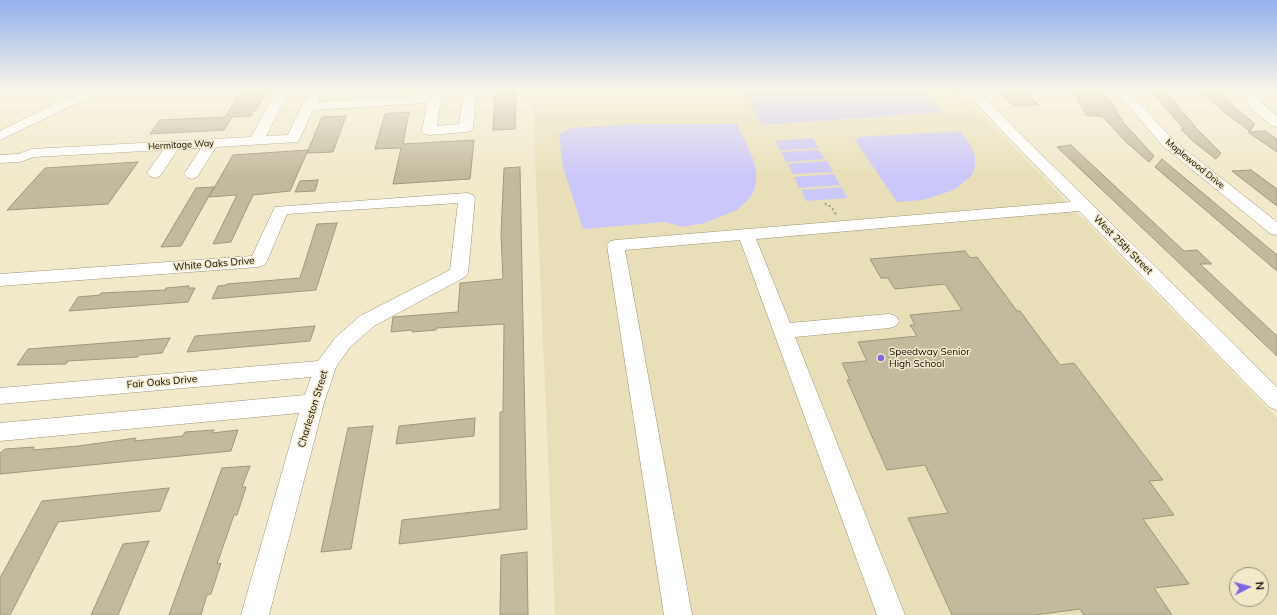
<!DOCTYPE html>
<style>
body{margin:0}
#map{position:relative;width:1277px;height:615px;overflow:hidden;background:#f1e9ca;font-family:Mulish,sans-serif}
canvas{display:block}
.north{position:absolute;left:1229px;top:567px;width:40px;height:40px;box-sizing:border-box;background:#f1e9ca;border:1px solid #96907a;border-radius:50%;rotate:84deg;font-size:11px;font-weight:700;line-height:16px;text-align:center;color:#0e0b03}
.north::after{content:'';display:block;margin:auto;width:14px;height:18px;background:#7f66e2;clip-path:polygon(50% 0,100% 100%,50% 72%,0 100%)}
</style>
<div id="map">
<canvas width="1277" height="615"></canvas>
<div class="north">N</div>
</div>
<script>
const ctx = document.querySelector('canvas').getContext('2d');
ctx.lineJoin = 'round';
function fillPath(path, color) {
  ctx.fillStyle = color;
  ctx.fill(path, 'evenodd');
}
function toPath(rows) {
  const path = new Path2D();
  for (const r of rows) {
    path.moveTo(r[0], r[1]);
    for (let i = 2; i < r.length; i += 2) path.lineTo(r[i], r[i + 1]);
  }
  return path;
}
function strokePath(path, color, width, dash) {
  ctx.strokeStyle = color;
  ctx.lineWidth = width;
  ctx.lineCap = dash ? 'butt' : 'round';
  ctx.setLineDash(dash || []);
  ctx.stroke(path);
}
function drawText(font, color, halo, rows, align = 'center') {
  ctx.font = font + ' Mulish,sans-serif';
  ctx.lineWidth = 3;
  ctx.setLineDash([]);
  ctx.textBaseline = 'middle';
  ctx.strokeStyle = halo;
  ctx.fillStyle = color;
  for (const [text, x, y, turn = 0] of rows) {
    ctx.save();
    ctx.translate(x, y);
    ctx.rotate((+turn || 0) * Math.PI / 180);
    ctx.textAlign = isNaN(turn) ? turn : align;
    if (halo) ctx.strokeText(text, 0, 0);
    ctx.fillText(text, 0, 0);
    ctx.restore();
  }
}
fillPath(toPath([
 [532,90,958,90,1277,418,1277,615,555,615],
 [1237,575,1261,575,1261,599,1237,599]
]), '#e8dfb9');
fillPath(toPath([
 [744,90,921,90,941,112,762,125],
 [629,124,737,124,753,159,756,170,756,181,754,191,748,200,737,210,705,223,682,227,665,222,583,229,563,167,559,134,571,128],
 [960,131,971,146,975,156,975,166,972,175,954,190,923,200,897,202,855,140,859,137],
 [813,138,818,148,780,150,776,141],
 [819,150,825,159,786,162,781,152],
 [827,161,833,172,793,174,788,164],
 [834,174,840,185,799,188,794,177],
 [841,187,848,198,806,201,801,190]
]), '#ccc7fa');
const building = toPath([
 [242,90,268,90,256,111,253,111,251,116,232,117,224,130,150,134,160,120,225,117,242,90],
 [516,90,515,129,493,130,495,91,516,90],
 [1024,90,1039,105,1014,106,999,92,1024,90],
 [1073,90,1097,90,1110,100,1123,122,1154,156,1149,162,1126,142,1103,117,1086,115,1073,90],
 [1150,90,1160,90,1173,100,1197,129,1221,153,1216,159,1194,142,1181,129,1184,129,1150,90],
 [1199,90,1221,90,1232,105,1255,124,1250,131,1228,115,1199,90],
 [409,112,403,144,474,140,470,179,393,184,401,148,375,149,385,114,409,112],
 [346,116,333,152,307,153,322,117,346,116],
 [1265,131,1277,139,1277,152,1248,132,1265,131],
 [1071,145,1184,251,1197,250,1212,264,1200,264,1277,336,1277,356,1057,147,1071,145],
 [308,150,290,191,253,195,231,242,213,244,237,195,209,197,233,155,308,150],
 [1162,159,1277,255,1277,271,1155,167,1162,159],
 [138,162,108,204,7,210,45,168,138,162],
 [520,167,527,529,399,544,402,520,500,509,500,412,503,412,504,324,437,328,436,330,412,332,412,330,391,332,393,317,458,312,460,283,503,279,501,234,504,168,520,167],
 [1251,170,1277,189,1277,206,1232,171,1251,170],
 [318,180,315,191,295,192,300,181,318,180],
 [214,187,181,246,161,247,196,188,214,187],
 [337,223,316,290,212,299,218,286,226,285,227,284,300,278,317,224,337,223],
 [965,251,970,258,977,257,1017,311,1020,311,1060,365,1074,363,1163,480,1149,481,1174,515,1143,519,1189,584,1154,588,1172,615,1084,615,1080,609,1035,615,952,615,908,518,948,513,925,465,887,470,847,380,850,380,842,363,867,361,858,342,917,336,910,325,915,325,910,315,962,310,945,284,895,289,888,278,881,278,870,259,965,251],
 [189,286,188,288,195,288,188,302,69,311,78,297,100,295,101,293,165,290,166,288,189,286],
 [315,326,310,341,187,352,195,336,315,326],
 [170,338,162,353,139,355,138,357,68,361,66,364,17,365,28,349,170,338],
 [475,418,474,436,396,444,399,426,475,418],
 [373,426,351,549,321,552,348,428,373,426],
 [214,430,212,433,238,430,231,451,0,474,0,453,5,449,34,447,33,450,78,446,136,438,134,441,183,436,185,432,214,430],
 [250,466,242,487,246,487,237,515,234,515,217,564,221,563,211,594,207,595,201,615,169,615,222,468,250,466],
 [169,488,160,511,58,522,10,615,0,615,0,578,42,501,169,488],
 [149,541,118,615,91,615,123,544,149,541],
 [527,552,528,615,500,615,501,555,527,552]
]);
fillPath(building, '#c2ba9d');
strokePath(building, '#9f977b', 1);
const minor = toPath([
 [83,90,99,90,98,93,0,140,0,131,83,90],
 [277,90,296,90,295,93,287,95,266,136,288,135,308,93,305,90,348,90,342,94,320,95,317,102,429,95,430,90,442,90,437,126,459,124,464,90,476,90,473,128,471,131,466,132,429,135,424,134,422,131,427,103,313,110,298,142,216,147,197,177,192,179,187,177,184,174,201,148,178,149,160,176,155,178,150,176,147,173,163,150,34,157,20,162,0,163,0,155,18,154,32,149,251,137,277,90],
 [963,90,976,90,1277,387,1277,410,1269,407,1079,211,756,239,790,323,889,314,896,316,899,321,896,326,889,328,795,337,905,615,877,615,740,240,625,250,692,615,664,615,607,245,610,241,616,240,1071,202,963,90],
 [1115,90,1128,90,1173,140,1277,222,1277,235,1271,234,1163,146,1115,90],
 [1238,90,1251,90,1262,103,1277,116,1277,127,1272,126,1252,109,1238,90],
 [467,193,473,195,475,198,468,273,465,277,374,326,350,347,336,367,324,403,269,615,241,615,299,413,0,441,0,423,305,395,311,377,0,404,0,388,318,361,336,337,360,316,450,270,458,203,287,214,267,261,264,265,258,267,0,286,0,274,252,256,275,207,467,193]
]);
strokePath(minor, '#9c9578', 1);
strokePath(toPath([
 [825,203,827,206,831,206,837,216]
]), '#aba58d', 2, [2.5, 2.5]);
fillPath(minor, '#fff');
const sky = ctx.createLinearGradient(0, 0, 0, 176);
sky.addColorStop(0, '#93b1ee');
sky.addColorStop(0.51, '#f9f5e7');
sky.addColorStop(1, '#f9f5e700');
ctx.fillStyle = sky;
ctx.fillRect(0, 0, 1277, 176);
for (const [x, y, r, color] of [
 [881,358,4,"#7f66e2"]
]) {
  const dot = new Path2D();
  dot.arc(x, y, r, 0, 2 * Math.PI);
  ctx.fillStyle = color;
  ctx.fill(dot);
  strokePath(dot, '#f1e9ca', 1.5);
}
drawText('9px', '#0e0b03', '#f1e9ca', [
 ["Hermitage Way",181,145,-3],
 ["Maplewood Drive",1195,164,39]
]);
drawText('10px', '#0e0b03', '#f1e9ca', [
 ["West 25th Street",1123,245,45],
 ["White Oaks Drive",214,264,-5],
 ["Fair Oaks Drive",162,382,-5],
 ["Charleston Street",313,409,-73]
]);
drawText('10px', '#0e0b03', '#f1e9ca', [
 ["Speedway Senior",889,352],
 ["High School",889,364]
], 'left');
</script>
